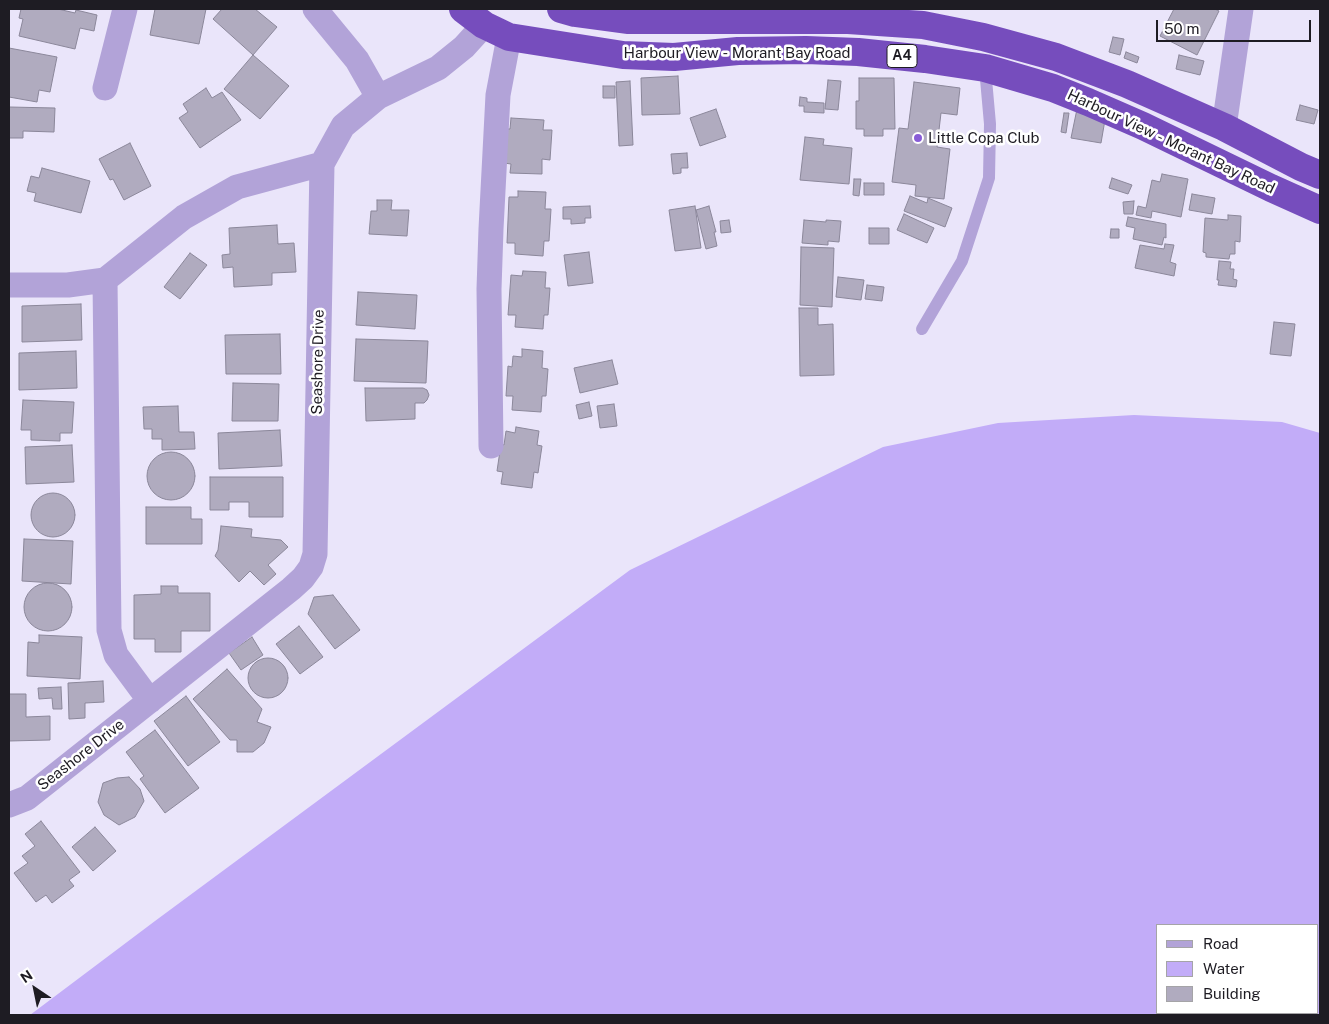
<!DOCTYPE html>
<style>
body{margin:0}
#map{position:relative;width:1329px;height:1024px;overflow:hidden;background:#eae5fa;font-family:"Public Sans",sans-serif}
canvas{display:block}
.frame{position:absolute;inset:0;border:10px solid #1e1c23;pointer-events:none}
.legend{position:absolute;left:1156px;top:924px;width:162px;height:90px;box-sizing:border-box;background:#fff;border:1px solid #a5a4a7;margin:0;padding:6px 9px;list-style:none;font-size:15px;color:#1e1c23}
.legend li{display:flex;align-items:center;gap:10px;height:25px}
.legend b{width:25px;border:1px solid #a5a4a7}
.north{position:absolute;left:10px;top:964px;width:50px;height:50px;-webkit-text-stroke:4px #fff;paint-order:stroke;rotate:326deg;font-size:14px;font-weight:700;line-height:20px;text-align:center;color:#1e1c23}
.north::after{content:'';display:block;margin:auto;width:18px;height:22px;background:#1e1c23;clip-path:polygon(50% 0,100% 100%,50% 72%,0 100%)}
.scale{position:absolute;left:1156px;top:20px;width:155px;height:22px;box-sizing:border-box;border:2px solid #1e1c23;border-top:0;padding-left:6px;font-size:15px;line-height:18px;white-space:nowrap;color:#1e1c23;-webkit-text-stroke:4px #fff;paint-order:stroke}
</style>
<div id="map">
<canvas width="1329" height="1024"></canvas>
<div class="frame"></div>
<ul class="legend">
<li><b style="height:6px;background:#b2a3d8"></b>Road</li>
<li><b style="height:14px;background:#c2acf8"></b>Water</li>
<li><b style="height:14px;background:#b0abbf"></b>Building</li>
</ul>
<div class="north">N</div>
<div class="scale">50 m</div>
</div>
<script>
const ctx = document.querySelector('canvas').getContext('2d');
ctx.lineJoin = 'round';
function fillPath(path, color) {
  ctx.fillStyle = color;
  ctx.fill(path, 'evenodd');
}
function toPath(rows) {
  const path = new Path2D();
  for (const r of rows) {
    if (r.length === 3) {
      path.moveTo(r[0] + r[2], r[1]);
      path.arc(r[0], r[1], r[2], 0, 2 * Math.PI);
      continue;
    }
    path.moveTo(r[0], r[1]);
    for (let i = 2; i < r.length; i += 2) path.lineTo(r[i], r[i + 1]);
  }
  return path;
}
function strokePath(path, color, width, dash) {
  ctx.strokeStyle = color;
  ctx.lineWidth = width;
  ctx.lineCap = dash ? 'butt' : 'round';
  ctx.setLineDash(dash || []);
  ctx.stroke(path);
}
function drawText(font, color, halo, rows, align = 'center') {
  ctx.font = font + ' "Public Sans",sans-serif';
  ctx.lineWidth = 5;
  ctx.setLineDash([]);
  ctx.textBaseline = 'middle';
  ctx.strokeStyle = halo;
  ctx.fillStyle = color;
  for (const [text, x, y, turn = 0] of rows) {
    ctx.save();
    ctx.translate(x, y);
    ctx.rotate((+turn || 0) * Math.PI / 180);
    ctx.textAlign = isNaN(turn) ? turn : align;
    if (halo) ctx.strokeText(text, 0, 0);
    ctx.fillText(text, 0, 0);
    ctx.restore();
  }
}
fillPath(toPath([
 [1134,415,1282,422,1320,433,1320,1015,30,1015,155,921,630,570,883,447,998,423],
 [1158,925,1318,925,1318,1013,1158,1013]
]), '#c2acf8');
const building = toPath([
 [21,9,58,9,75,13,76,10,97,15,94,31,80,28,75,49,19,36,23,19,19,18,21,9],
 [155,9,206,9,199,44,150,35,155,9],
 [222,9,255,9,277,27,253,55,213,19,222,9],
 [1174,9,1215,9,1219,11,1197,55,1160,36,1174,9],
 [1113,37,1124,39,1120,55,1109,52,1113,37],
 [9,48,57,57,50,92,39,90,37,102,9,97,9,48],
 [1126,52,1139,57,1137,63,1124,58,1126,52],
 [253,55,289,86,260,119,224,89,253,55],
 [1179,55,1204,61,1200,75,1176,69,1179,55],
 [678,76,680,114,642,115,641,78,678,76],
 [859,78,894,78,895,129,883,129,883,136,864,136,864,129,856,129,856,101,859,101,859,78],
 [828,80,841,81,838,110,825,109,828,80],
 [630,81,633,145,619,146,616,82,630,81],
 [914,82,960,88,957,115,941,113,937,147,950,149,944,199,915,196,916,185,892,182,899,128,908,129,914,82],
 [603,86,615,86,615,98,603,98,603,86],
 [206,88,212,98,222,92,241,120,200,148,179,118,188,112,183,104,206,88],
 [800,97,807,98,807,102,824,103,824,113,804,112,804,106,799,106,800,97],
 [1300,105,1318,110,1314,124,1296,120,1300,105],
 [9,107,55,108,54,132,23,131,23,138,9,138,9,107],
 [716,109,726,137,700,146,690,118,716,109],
 [1077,109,1106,114,1101,143,1071,138,1077,109],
 [1064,113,1069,113,1066,133,1061,132,1064,113],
 [511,118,544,120,543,130,552,130,550,160,542,159,542,174,510,173,511,164,504,163,506,129,510,129,511,118],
 [805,137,824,139,823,145,852,148,849,184,800,180,805,137],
 [130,143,151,186,124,200,113,179,110,180,99,159,130,143],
 [687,153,688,168,681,168,681,173,673,174,671,154,687,153],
 [42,168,90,181,81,213,34,201,36,193,27,191,31,176,39,178,42,168],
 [1162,174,1188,179,1181,217,1152,211,1151,218,1136,215,1138,206,1146,208,1152,180,1160,182,1162,174],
 [1112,178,1132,185,1128,194,1109,188,1112,178],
 [854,179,861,179,859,196,853,195,854,179],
 [864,183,884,183,884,195,864,195,864,183],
 [518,191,546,192,545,209,551,209,549,241,544,241,543,256,515,254,515,243,507,243,509,197,518,197,518,191],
 [1192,194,1215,198,1212,214,1189,210,1192,194],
 [910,196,927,203,928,198,952,208,945,227,904,211,910,196],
 [377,200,392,200,391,210,409,210,407,236,369,234,371,211,377,211,377,200],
 [1134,201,1133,214,1124,214,1123,202,1134,201],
 [590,206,591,218,585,218,585,223,571,224,571,219,563,219,563,207,590,206],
 [695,206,701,248,675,251,669,210,695,206],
 [709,206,716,232,714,232,717,246,706,249,696,210,709,206],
 [904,214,934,228,927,243,897,230,904,214],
 [1228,215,1241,216,1240,242,1235,241,1235,254,1230,254,1229,259,1206,257,1206,253,1203,252,1205,218,1228,220,1228,215],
 [1128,217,1166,224,1166,238,1164,237,1162,245,1133,239,1135,228,1126,226,1128,217],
 [729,220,731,232,721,233,720,221,729,220],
 [804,220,826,222,826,220,841,221,839,242,828,241,828,245,802,243,804,220],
 [277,225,278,244,294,243,296,272,272,273,272,285,234,287,233,267,223,268,222,255,230,254,229,228,277,225],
 [869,228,889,228,889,244,869,244,869,228],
 [1111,229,1119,229,1119,238,1110,238,1111,229],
 [1165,244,1174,245,1170,262,1176,264,1174,276,1135,268,1140,245,1164,249,1165,244],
 [801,247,834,248,832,307,800,305,801,247],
 [589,252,593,283,568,286,564,255,589,252],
 [190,253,207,265,180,299,164,287,190,253],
 [1219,261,1231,262,1230,269,1234,269,1233,279,1237,280,1236,287,1218,285,1219,280,1217,280,1219,261],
 [523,271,546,272,545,288,550,288,548,315,544,315,543,329,515,327,516,315,508,315,511,275,522,276,523,271],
 [838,277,864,280,861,300,836,297,838,277],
 [867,285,884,287,882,301,865,299,867,285],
 [358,292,417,295,415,329,356,325,358,292],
 [81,304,82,340,22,342,22,306,81,304],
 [799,308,818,308,818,325,833,324,834,375,800,376,799,308],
 [1274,322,1295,324,1291,356,1270,354,1274,322],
 [280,334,281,374,226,374,225,335,280,334],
 [356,339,428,341,426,383,354,381,356,339],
 [522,349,543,351,542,368,548,369,546,396,542,396,541,412,512,410,513,396,506,396,508,366,512,367,513,356,522,357,522,349],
 [76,351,77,388,19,390,19,353,76,351],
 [612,360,618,384,580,393,574,368,612,360],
 [233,383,279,384,278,421,232,421,233,383],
 [365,388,423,388,427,390,429,395,427,400,424,403,415,403,415,419,366,421,365,388],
 [23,400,74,402,72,433,60,433,60,441,31,440,31,430,21,430,23,400],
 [589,402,592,416,579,419,576,405,589,402],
 [614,404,617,426,600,428,597,406,614,404],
 [178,406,179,432,194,432,195,449,162,450,162,439,152,439,152,429,144,429,143,407,178,406],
 [516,427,539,431,537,445,542,446,538,473,534,472,532,488,501,484,503,472,497,471,501,444,504,445,506,431,515,433,516,427],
 [280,430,282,466,219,469,218,433,280,430],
 [72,445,74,482,26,484,25,447,72,445],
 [171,476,24],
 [210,477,283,477,283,517,249,517,249,502,229,502,229,510,210,510,210,477],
 [53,515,22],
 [146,507,191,507,191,519,202,519,202,544,146,544,146,507],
 [221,526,252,529,251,537,281,540,288,547,268,565,276,574,264,585,250,571,239,582,215,556,218,550,221,526],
 [24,539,73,541,71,584,22,581,24,539],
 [48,607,24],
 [161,586,178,586,178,593,210,593,210,631,181,631,181,652,155,652,155,639,134,639,134,595,161,594,161,586],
 [333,595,360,630,335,649,308,614,314,597,333,595],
 [299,626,323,657,300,674,276,644,299,626],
 [39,635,82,637,80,679,27,676,28,642,39,643,39,635],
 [252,637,263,655,241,670,229,653,252,637],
 [268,678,20],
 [227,669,262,709,257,722,271,727,264,743,253,752,237,752,237,740,230,740,193,699,227,669],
 [103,681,104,702,85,703,85,718,69,719,68,683,103,681],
 [61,687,62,709,53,709,52,698,39,699,38,688,61,687],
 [9,694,26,694,26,717,50,716,50,740,9,741,9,694],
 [186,696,220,742,188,766,154,721,186,696],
 [155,730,199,788,165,813,140,779,144,776,126,752,155,730],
 [129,777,140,789,144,801,135,817,119,825,104,815,98,802,103,783,117,778,129,777],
 [41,821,80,872,69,880,74,886,52,903,46,895,36,902,14,873,28,863,22,856,35,846,25,834,41,821],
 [95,827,116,851,93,871,72,847,95,827]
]);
fillPath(building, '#b0abbf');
strokePath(building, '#8b879a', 1);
strokePath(toPath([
 [922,329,962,261,989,178,990,124,985,68]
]), '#b2a3d8', 12);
strokePath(toPath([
 [315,9,357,60,378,97],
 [105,88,125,9],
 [1224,127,1241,9],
 [105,280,109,630,116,655,150,701],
 [9,285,68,285,105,280,184,217,237,187,322,164],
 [491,446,489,289,491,229,498,95,509,37],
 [9,805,27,798,291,589,303,578,311,567,315,554,322,164,343,126,378,97,438,68,464,47,484,25]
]), '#b2a3d8', 25);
strokePath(toPath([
 [463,9,484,25,509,37,623,55,674,57,738,51,806,50,858,52,925,59,985,68,1053,88,1088,102,1143,126,1271,188,1320,210],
 [561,9,575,13,627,20,848,20,923,25,983,37,1056,57,1127,84,1224,127,1301,167,1320,175]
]), '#764dbd', 28);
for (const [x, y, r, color] of [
 [918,138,5,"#895dd7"]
]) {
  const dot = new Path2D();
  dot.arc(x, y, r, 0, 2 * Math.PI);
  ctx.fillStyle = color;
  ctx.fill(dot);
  strokePath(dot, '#fff', 2);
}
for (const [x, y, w] of [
 [902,56,30]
]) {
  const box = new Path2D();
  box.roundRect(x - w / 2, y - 11.5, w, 23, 4);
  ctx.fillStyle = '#fff';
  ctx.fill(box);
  strokePath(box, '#1e1c23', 1);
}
drawText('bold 14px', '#1e1c23', null, [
 ["A4",902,56]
]);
drawText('15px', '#1e1c23', '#fff', [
 ["Harbour View - Morant Bay Road",737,53],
 ["Harbour View - Morant Bay Road",1171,142,25],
 ["Seashore Drive",318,362,-89],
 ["Seashore Drive",81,755,-38]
]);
drawText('15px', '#1e1c23', '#fff', [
 ["Little Copa Club",928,138]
], 'left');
</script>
